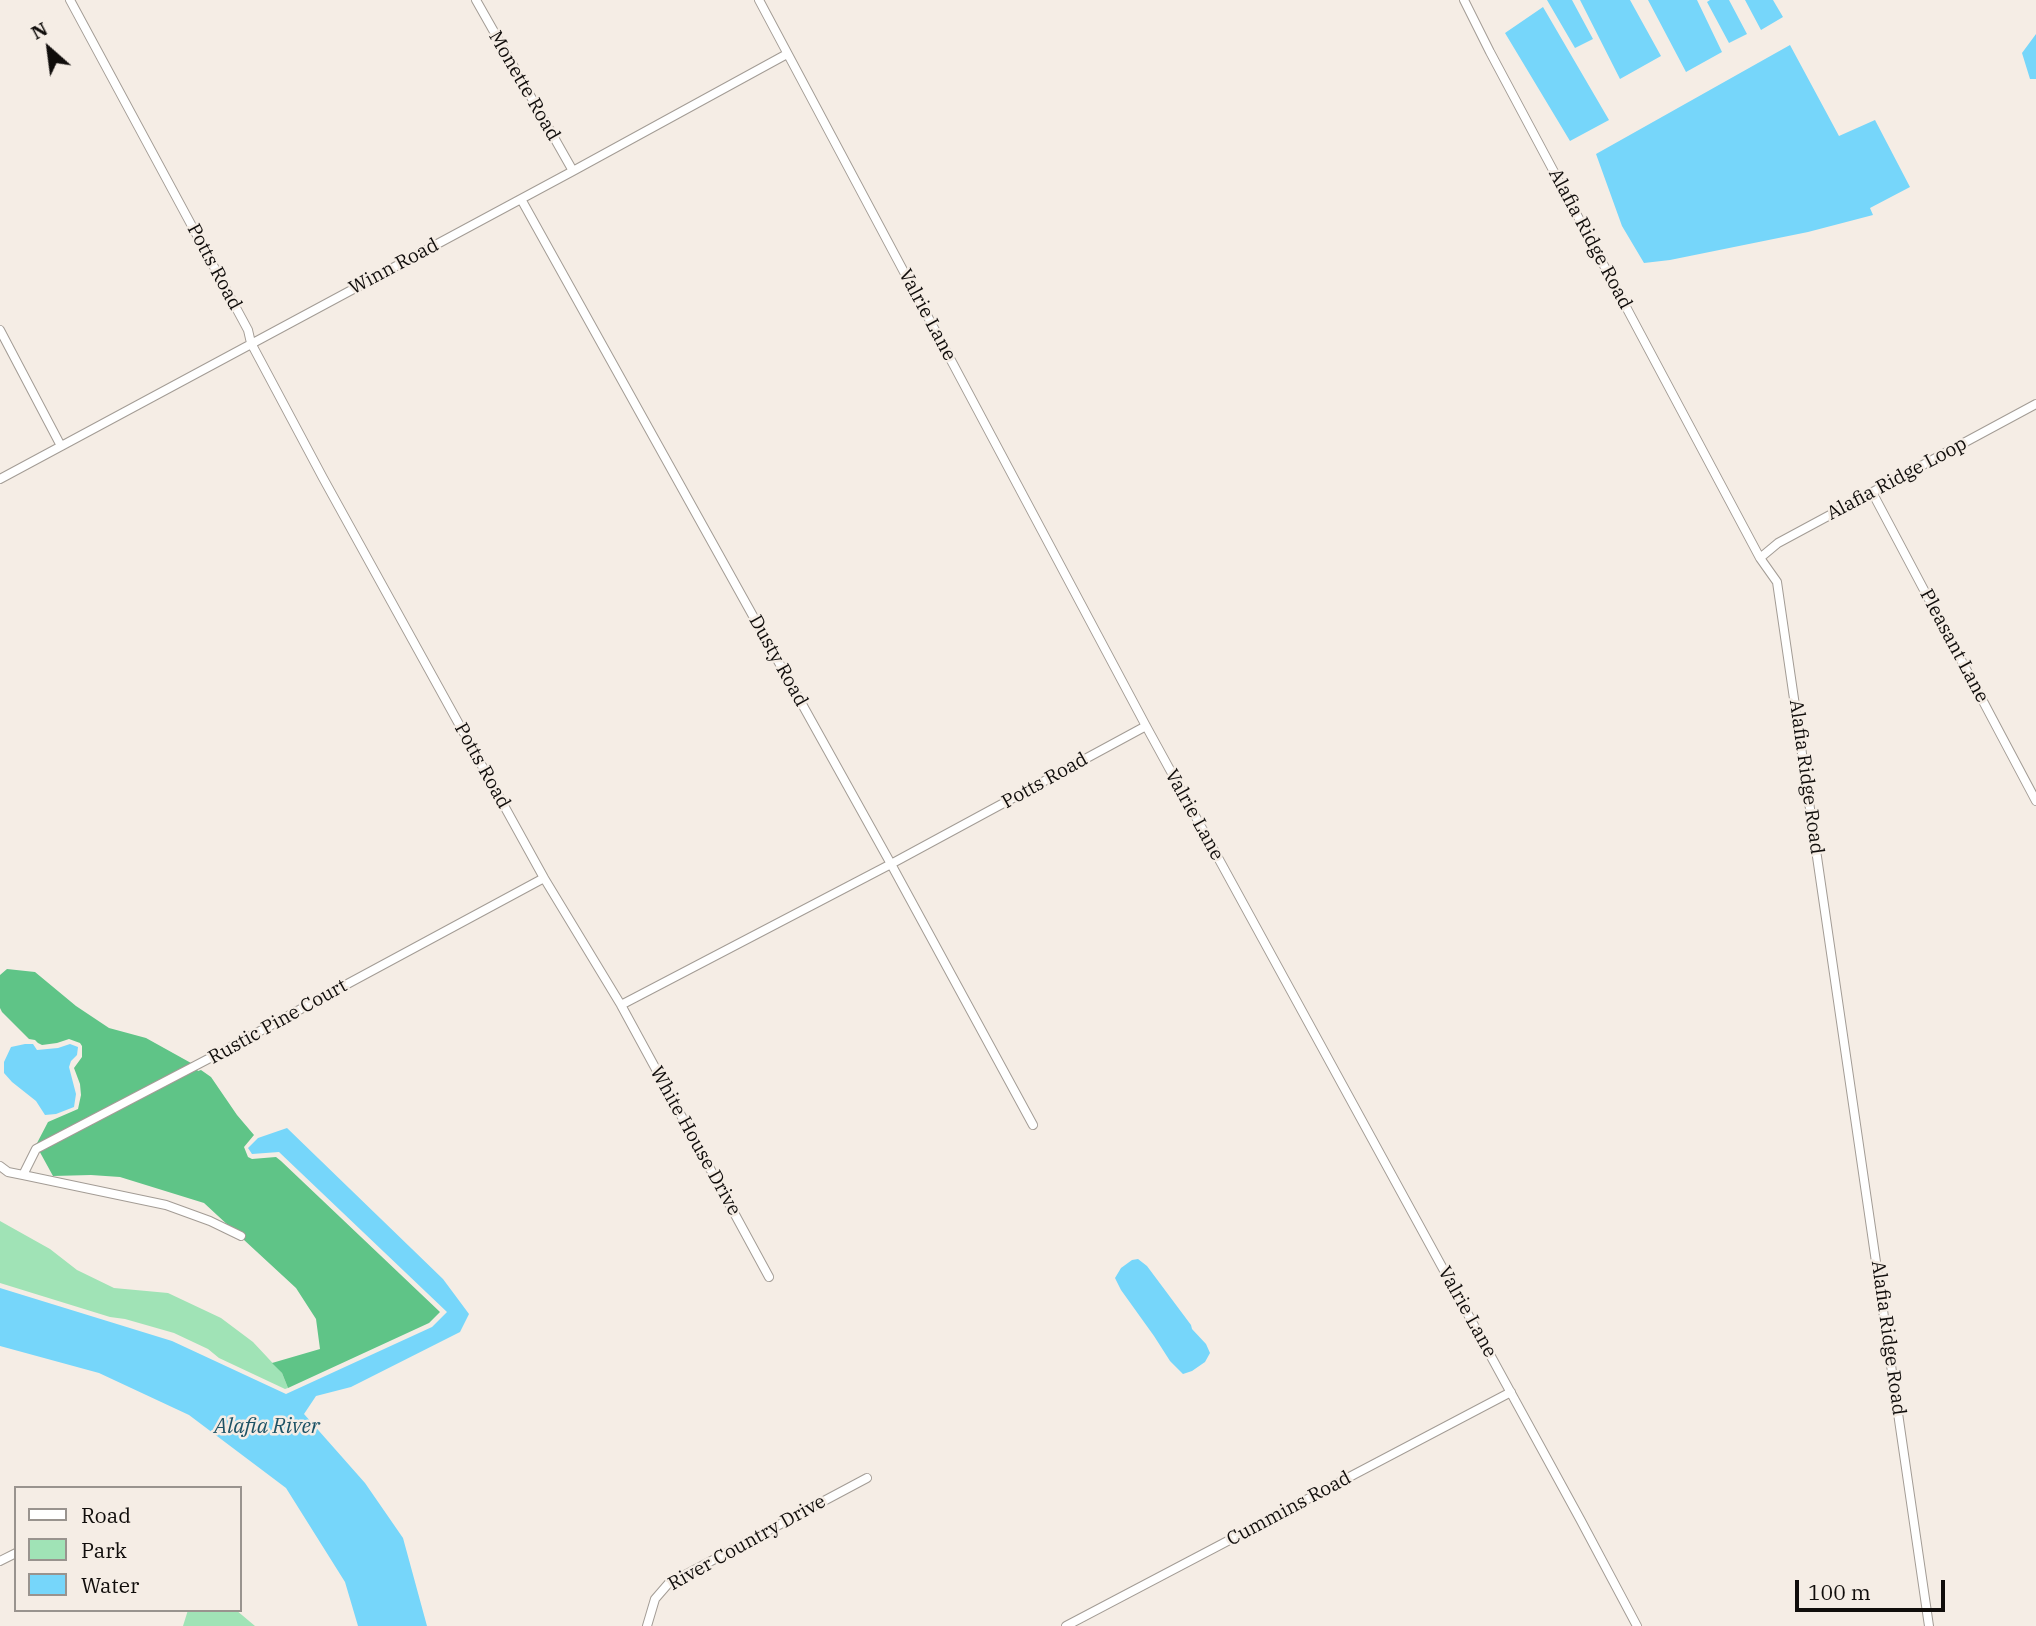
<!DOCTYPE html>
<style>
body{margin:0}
#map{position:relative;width:2036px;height:1626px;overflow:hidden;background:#f5ede5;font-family:"IBM Plex Serif",serif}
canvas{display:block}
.legend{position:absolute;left:14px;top:1486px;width:228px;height:126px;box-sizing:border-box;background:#f5ede5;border:2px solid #99938e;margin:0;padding:9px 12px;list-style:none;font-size:21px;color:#100d0b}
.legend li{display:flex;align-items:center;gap:14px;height:35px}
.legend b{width:35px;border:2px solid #99938e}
.north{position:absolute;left:14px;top:14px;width:70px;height:70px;-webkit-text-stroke:5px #f5ede5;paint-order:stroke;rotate:332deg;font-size:19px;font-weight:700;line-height:28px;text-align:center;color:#100d0b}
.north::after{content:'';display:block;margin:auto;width:24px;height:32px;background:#100d0b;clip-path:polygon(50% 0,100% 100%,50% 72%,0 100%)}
.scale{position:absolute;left:1795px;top:1580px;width:150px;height:32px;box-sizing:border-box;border:4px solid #100d0b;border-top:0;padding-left:9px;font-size:21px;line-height:24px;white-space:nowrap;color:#100d0b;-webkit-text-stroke:5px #f5ede5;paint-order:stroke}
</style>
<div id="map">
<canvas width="2036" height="1626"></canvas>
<ul class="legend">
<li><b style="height:9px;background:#fff"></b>Road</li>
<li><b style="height:19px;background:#a0e3b6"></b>Park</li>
<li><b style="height:19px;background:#76d6fa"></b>Water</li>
</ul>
<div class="north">N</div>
<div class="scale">100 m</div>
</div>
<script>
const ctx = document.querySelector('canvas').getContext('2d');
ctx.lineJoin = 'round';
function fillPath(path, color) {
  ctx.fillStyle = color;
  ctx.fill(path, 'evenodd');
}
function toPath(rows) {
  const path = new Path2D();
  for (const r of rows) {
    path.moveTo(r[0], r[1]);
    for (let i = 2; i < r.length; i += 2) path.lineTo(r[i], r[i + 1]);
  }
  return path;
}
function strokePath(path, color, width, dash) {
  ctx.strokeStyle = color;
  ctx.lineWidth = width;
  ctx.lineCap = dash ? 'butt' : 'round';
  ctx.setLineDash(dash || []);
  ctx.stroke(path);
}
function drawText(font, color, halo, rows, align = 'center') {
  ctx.font = font + ' "IBM Plex Serif",serif';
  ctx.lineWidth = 5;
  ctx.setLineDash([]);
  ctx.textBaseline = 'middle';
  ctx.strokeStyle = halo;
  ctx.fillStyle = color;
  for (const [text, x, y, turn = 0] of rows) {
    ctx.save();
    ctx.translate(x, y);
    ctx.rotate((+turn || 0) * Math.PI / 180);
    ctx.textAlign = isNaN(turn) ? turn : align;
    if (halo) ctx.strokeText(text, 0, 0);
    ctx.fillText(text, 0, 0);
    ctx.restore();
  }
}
fillPath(toPath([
 [0,1221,50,1249,77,1270,114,1288,168,1293,221,1318,253,1342,282,1373,288,1388,285,1389,219,1358,208,1349,174,1333,125,1319,110,1317,0,1283],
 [188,1610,236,1610,255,1626,183,1626]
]), '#a0e3b6');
fillPath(toPath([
 [7,969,35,972,76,1006,109,1028,146,1038,191,1063,198,1071,201,1070,211,1077,237,1115,254,1135,244,1147,248,1157,252,1159,276,1157,281,1161,440,1312,429,1323,288,1388,282,1373,272,1363,320,1349,316,1319,296,1288,204,1203,120,1177,91,1175,53,1176,36,1145,48,1122,78,1109,81,1095,80,1084,74,1068,82,1057,82,1046,80,1043,69,1039,57,1043,42,1045,38,1043,35,1040,29,1039,2,1012,0,1008,0,975]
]), '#5fc487');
fillPath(toPath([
 [1547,0,1572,0,1593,39,1575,48],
 [1580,0,1630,0,1661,56,1620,79],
 [1648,0,1697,0,1722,52,1686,72],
 [1710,0,1729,0,1747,34,1729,43,1707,2],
 [1745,0,1773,0,1783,17,1761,30],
 [1543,7,1609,120,1570,141,1505,33],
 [2036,34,2036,79,2030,79,2022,53],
 [1790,45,1839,136,1875,120,1910,187,1870,208,1873,215,1808,232,1670,260,1644,263,1622,226,1596,154],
 [25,1044,33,1044,37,1050,58,1048,70,1044,78,1047,77,1055,71,1061,69,1067,76,1094,74,1107,56,1114,45,1115,36,1101,12,1082,4,1073,4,1062,11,1047],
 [287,1128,443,1279,469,1314,460,1332,351,1387,316,1396,304,1414,365,1483,403,1538,427,1626,358,1626,345,1582,286,1488,189,1415,99,1373,0,1346,0,1288,172,1341,286,1394,432,1327,447,1312,279,1152,252,1154,248,1148,258,1138],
 [1138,1259,1147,1266,1191,1325,1192,1329,1206,1344,1210,1353,1205,1362,1192,1371,1183,1374,1170,1361,1154,1336,1121,1290,1115,1278,1121,1268,1132,1260]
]), '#76d6fa');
const street = toPath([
 [70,0,248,330,251,343,323,478,544,878,621,1005,769,1277],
 [476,0,573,171],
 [759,0,1146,726,1580,1519,1637,1626],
 [1464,0,1490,52,1760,558,1777,582,1929,1626],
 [521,199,891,864,1033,1125],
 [0,330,61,446],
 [0,479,573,171,787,54],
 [1872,492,2036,801],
 [1760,558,1778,543,2036,404],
 [621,1005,891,864,1146,726],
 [0,1166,8,1172,23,1175,166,1205,210,1221,241,1236],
 [23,1175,36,1149,210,1058,544,878],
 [0,1561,16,1553],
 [647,1626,655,1599,668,1584,867,1478],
 [1066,1626,1511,1392]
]);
strokePath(street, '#a39c95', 10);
strokePath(street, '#fff', 8);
drawText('19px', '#100d0b', '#f5ede5', [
 ["Monette Road",524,86,60],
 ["Alafia Ridge Road",1590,239,62],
 ["Potts Road",214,267,62],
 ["Winn Road",394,267,-28],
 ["Valrie Lane",927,315,62],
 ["Alafia Ridge Loop",1897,479,-28],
 ["Pleasant Lane",1954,646,62],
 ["Dusty Road",778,661,61],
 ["Potts Road",482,766,61],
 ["Alafia Ridge Road",1806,777,82],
 ["Potts Road",1045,781,-29],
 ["Valrie Lane",1194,815,61],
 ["Rustic Pine Court",278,1022,-29],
 ["White House Drive",695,1141,61],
 ["Valrie Lane",1467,1312,61],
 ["Alafia Ridge Road",1888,1338,82],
 ["Cummins Road",1289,1509,-28],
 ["River Country Drive",747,1543,-29]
]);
drawText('italic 21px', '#1c5265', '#f5ede5', [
 ["Alafia River",267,1427]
]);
</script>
